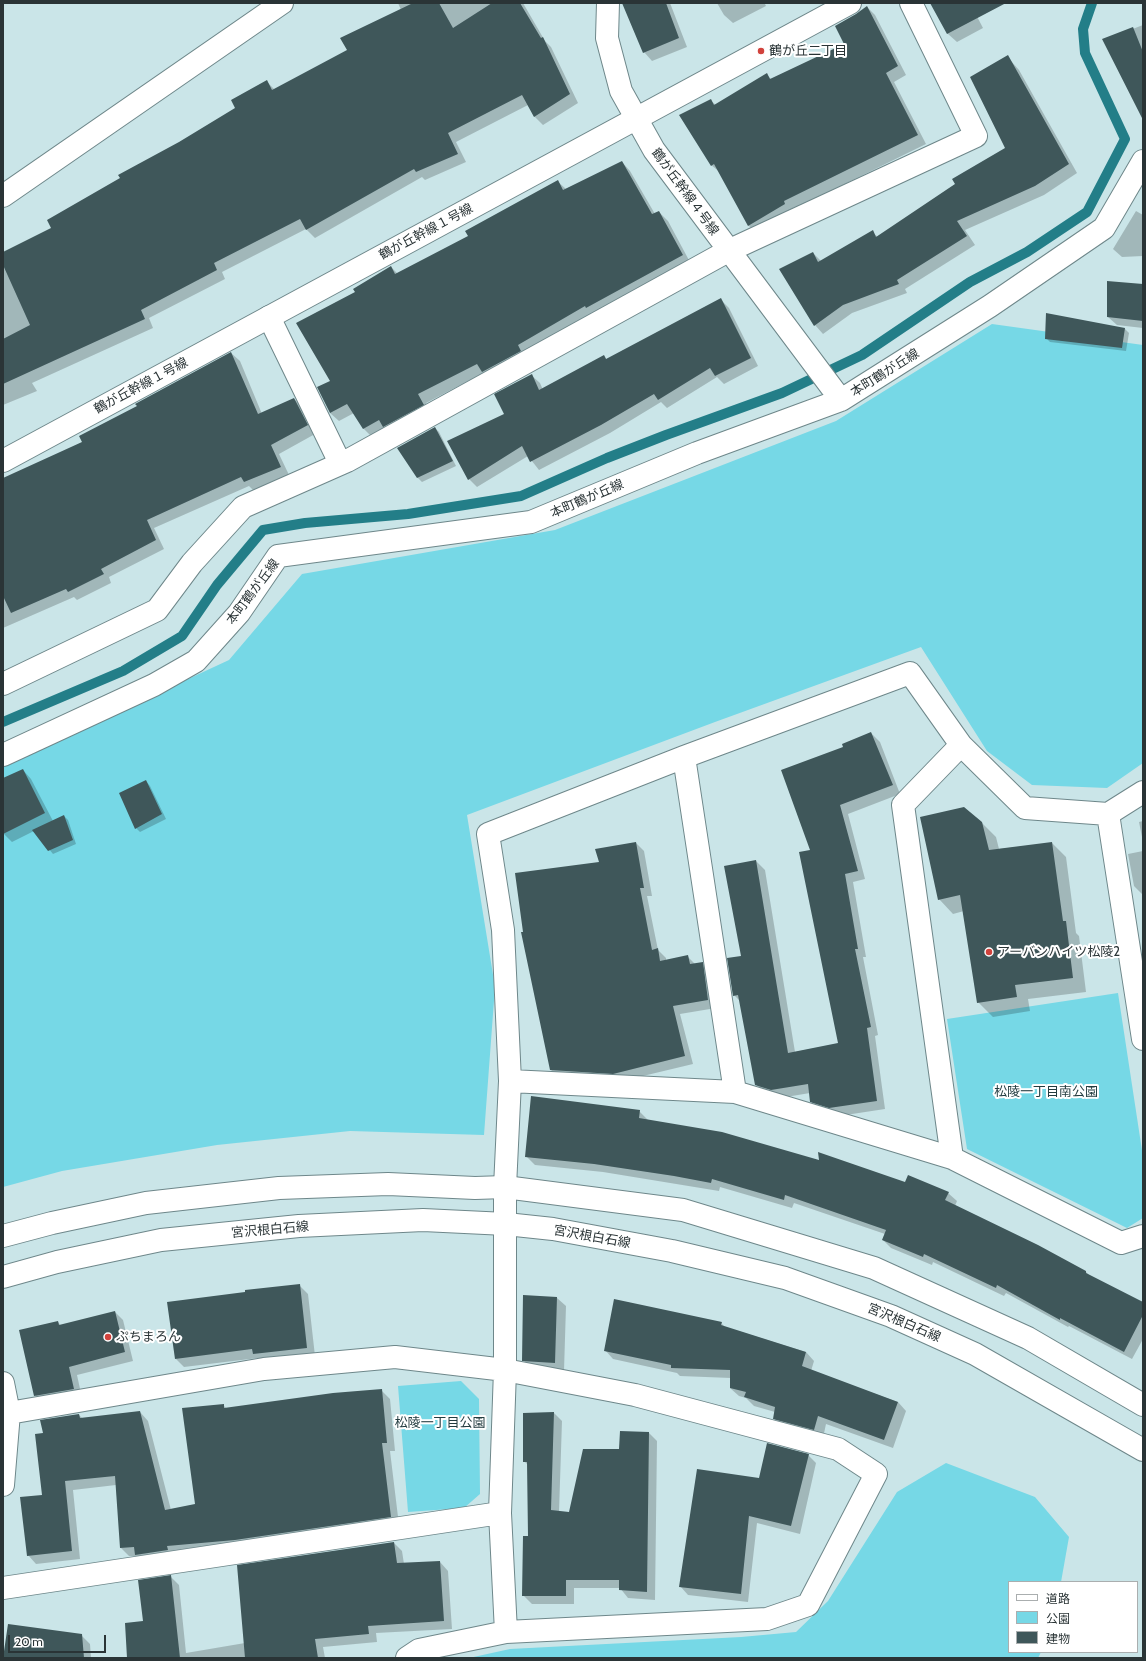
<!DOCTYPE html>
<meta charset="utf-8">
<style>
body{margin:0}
#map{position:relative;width:1146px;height:1661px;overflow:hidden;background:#cae5e8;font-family:Cabin,"Noto Sans JP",sans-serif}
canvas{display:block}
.frame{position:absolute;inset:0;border:4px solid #2a3436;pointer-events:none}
.legend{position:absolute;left:1008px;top:1581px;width:130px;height:72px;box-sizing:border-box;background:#fff;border:1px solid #aaaeaf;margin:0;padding:5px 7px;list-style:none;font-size:12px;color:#2a3436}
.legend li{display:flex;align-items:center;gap:8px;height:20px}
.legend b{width:20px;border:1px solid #aaaeaf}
.scale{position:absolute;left:8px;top:1635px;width:98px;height:18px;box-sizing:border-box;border:2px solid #2a3436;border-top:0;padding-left:5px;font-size:12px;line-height:14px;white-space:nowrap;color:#2a3436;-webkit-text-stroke:3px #fff;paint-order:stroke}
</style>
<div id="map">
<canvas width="1146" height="1661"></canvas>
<div class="frame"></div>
<ul class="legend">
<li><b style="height:5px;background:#fff"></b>道路</li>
<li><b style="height:11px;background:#76d8e6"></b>公園</li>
<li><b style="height:11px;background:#3f575a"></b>建物</li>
</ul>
<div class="scale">20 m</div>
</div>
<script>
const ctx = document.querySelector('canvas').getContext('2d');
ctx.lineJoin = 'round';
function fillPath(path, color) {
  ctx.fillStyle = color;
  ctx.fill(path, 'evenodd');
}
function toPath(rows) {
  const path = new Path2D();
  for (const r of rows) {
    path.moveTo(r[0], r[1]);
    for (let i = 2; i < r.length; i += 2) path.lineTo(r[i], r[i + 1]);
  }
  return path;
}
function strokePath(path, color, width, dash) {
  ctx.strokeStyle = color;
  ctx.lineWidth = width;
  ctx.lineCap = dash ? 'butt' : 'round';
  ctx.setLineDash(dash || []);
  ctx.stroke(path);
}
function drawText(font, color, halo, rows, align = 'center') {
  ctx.font = font + ' Cabin,"Noto Sans JP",sans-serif';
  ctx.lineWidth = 4;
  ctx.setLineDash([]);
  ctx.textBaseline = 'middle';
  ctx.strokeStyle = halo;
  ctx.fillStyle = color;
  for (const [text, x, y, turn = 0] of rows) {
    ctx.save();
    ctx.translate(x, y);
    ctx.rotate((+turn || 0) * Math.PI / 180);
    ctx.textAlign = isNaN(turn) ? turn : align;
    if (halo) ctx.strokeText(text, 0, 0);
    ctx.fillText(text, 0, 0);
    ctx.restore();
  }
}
fillPath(toPath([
 [992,324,1143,345,1143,763,1107,788,1032,785,987,751,921,647,715,722,467,815,495,987,484,1135,350,1131,217,1145,62,1171,3,1187,3,765,229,660,302,574,555,530,836,421],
 [1118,993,1143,1157,1143,1218,1127,1228,967,1149,947,1019],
 [461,1381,479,1399,480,1494,464,1508,408,1512,398,1386],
 [946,1463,1035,1497,1069,1537,1061,1582,1009,1582,1009,1652,1041,1652,1038,1658,469,1658,510,1649,741,1637,796,1632,828,1601,897,1492]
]), '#76d8e6');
fillPath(toPath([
 [398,3,523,3,545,41,551,47,578,103,543,125,534,116,528,105,456,142,466,162,425,180,422,177,315,238,306,229,222,272,225,279,149,318,153,328,32,383,37,391,3,405,3,253,52,229,180,143,237,108,267,82,275,90,348,51,401,10],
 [623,3,670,3,687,47,652,61,644,52],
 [717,3,767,3,765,4,766,6,733,23,724,15],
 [931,3,970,3,983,28,957,42,948,34],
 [867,7,875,15,906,75,894,82,926,144,792,210,757,234,749,226,721,173,711,165,711,101,716,105,767,75,771,79,846,44,856,15],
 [1143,25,1143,89,1104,40],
 [1011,61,1019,70,1077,173,1044,195,965,230,975,245,905,289,907,293,852,313,823,334,815,325,813,253,821,261,872,232,878,237,1007,149],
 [622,162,630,171,655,214,659,212,668,221,691,264,426,403,431,413,372,437,363,428,354,413,339,421,330,413,332,381,356,292,391,267,398,274,469,237,557,181,566,189],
 [1136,211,1143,215,1143,256,1122,257,1113,249],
 [1143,285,1143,328,1117,325,1108,317],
 [721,300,729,308,758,366,724,384,717,377,667,408,661,402,610,433,539,470,528,456,477,487,469,479,506,414,531,375,540,383,543,390,604,356,607,360],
 [1125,329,1129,333,1126,351,1050,342,1046,338],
 [231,353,240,361,262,414,294,399,303,407,315,434,279,454,289,475,253,490,249,486,154,528,164,549,109,577,111,583,77,600,74,597,3,628,3,480,83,442,138,407],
 [435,428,439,432,456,466,422,482,417,477],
 [871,733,880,742,900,794,848,814,865,879,853,882,866,957,863,957,878,1035,875,1036,885,1109,839,1116,820,1110,811,1101,810,1093,780,1098,764,1093,756,1084,741,1002,734,995,742,957,756,861,765,870,795,1052,839,1044,812,851,845,747],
 [23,770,31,779,53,821,64,816,68,820,76,844,53,854,34,831,12,842,3,833,3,779],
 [146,781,150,786,166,819,140,832,136,828],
 [1143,821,1143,842,1139,822],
 [982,823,996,837,999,849,1052,843,1066,857,1076,933,1079,936,1086,992,1028,999,1030,1011,993,1017,978,1002,964,911,953,914,939,899],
 [636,843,644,851,652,896,647,896,658,950,666,958,666,961,687,956,695,964,702,963,710,971,716,1008,680,1014,693,1064,622,1081,559,1078,551,1070,600,863],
 [1143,851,1143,895,1134,886,1128,854],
 [639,1111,648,1120,948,1193,957,1201,955,1206,1086,1272,1090,1276,1143,1303,1143,1339,1132,1359,1069,1326,1068,1327,1006,1293,1004,1296,933,1262,932,1265,891,1248,883,1240,885,1234,794,1203,792,1208,720,1187,719,1191,603,1172,535,1165,526,1156],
 [299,1285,308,1294,315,1356,262,1362,258,1358,184,1367,176,1359],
 [557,1298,566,1306,564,1371,532,1369,523,1360],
 [115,1312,123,1320,133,1361,77,1375,82,1398,44,1404,35,1395,58,1322,61,1326],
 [721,1323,725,1327,806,1352,814,1361,811,1371,898,1402,906,1411,893,1448,826,1424,823,1438,782,1427,774,1418,775,1412,754,1406,746,1398,739,1396,730,1388,731,1378,680,1376,677,1373,613,1359,605,1350],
 [381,1390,390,1399,395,1451,390,1451,399,1525,145,1564,137,1556,129,1556,121,1548,116,1485,73,1490,80,1559,36,1564,28,1555,43,1496,44,1434,79,1415,83,1419,140,1412,148,1421,171,1510,196,1505,223,1405,227,1409],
 [554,1413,562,1421,559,1512,570,1513,620,1450,621,1432,649,1433,657,1441,655,1600,628,1598,620,1588,574,1588,574,1604,532,1604,523,1595,529,1537,528,1465,524,1461],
 [808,1455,816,1463,800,1534,757,1523,748,1602,688,1595,680,1586],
 [394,1543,402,1551,404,1564,440,1562,448,1571,452,1629,376,1633,377,1642,323,1647,325,1658,128,1658,145,1622,170,1576,179,1585,186,1653,245,1643],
 [81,1635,90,1644,91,1658,4,1658]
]), '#0003');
strokePath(toPath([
 [3,722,123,671,182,636,217,585,263,530,305,523,408,514,521,496,607,458,666,435,782,393,862,355,970,282,1027,252,1087,212,1125,139,1085,53,1083,29,1092,3]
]), '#237e88', 10);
fillPath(toPath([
 [413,3,439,3,453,28,492,3,520,3,541,38,543,37,570,94,534,117,522,95,448,133,458,154,416,172,414,169,306,230,300,219,214,263,217,270,141,310,145,319,3,384,3,339,30,325,3,265,3,252,51,228,47,220,120,178,118,175,179,142,235,108,231,100,267,80,272,90,347,50,340,38],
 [622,3,666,3,679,38,643,53],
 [930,3,1006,3,947,34],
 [867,6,898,66,886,73,918,135,784,201,785,204,748,226,714,164,711,166,679,115,711,99,714,105,767,73,770,79,844,44,835,26,856,14],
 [1133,27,1143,52,1143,120,1102,39],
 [1008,55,1069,164,1035,186,957,221,967,236,897,280,899,284,843,305,814,326,779,269,813,252,818,262,873,230,876,237,955,184,952,179,1005,148,970,77],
 [622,161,652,214,659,211,683,255,586,308,585,306,518,345,521,351,482,372,477,364,418,394,424,405,383,427,379,420,363,429,347,404,330,413,317,387,330,381,296,323,355,292,353,289,391,266,395,274,468,236,465,231,558,180,563,190],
 [1107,281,1143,284,1143,321,1107,317],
 [721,298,751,358,715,376,710,368,658,400,654,394,601,425,530,462,522,446,468,480,447,441,504,414,494,394,532,374,539,390,604,355,606,359],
 [1046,313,1125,328,1122,348,1045,339],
 [231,352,258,414,294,398,308,425,271,445,281,467,244,482,241,477,147,520,156,540,101,569,104,574,68,592,66,589,11,613,3,596,3,478,82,442,79,436,137,406,135,404],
 [435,427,453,461,417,478,397,448],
 [871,732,893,785,840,805,858,871,845,874,858,949,855,949,871,1027,867,1028,877,1101,829,1108,810,1102,808,1084,771,1090,755,1085,738,995,733,996,727,958,741,956,724,866,756,860,788,1053,838,1043,799,852,810,850,781,770,843,747,842,744],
 [23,769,45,813,3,834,3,778],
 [146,780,162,814,135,829,119,793],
 [964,807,982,822,989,850,1052,842,1063,921,1066,921,1073,978,1015,985,1017,997,977,1003,960,895,938,900,920,817],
 [64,815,73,840,48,851,32,830],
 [636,842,644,888,640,888,652,950,658,948,660,961,688,955,690,964,703,962,708,1000,673,1006,685,1056,613,1074,550,1070,521,932,523,932,515,873,599,862,595,849],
 [531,1096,640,1110,639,1118,722,1132,819,1160,818,1152,905,1182,908,1175,949,1192,945,1200,1038,1245,1086,1271,1086,1273,1143,1302,1143,1315,1124,1352,1060,1318,1060,1320,997,1285,996,1288,924,1254,923,1257,882,1240,886,1230,785,1195,784,1200,712,1179,711,1183,674,1176,594,1164,525,1157],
 [300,1284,307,1348,253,1354,252,1349,175,1359,167,1302,245,1292,245,1290],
 [523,1295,557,1297,555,1363,522,1361],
 [614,1299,722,1322,721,1325,806,1352,802,1366,898,1402,884,1440,818,1416,814,1430,773,1419,775,1407,744,1397,746,1392,730,1388,730,1370,671,1368,671,1365,604,1351],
 [115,1311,125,1352,69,1367,74,1389,34,1396,19,1330,58,1321,59,1325],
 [382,1389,387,1443,382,1443,391,1517,235,1540,167,1546,168,1550,135,1555,134,1547,120,1548,115,1476,65,1481,72,1551,27,1556,20,1497,42,1495,35,1434,43,1433,40,1420,79,1414,80,1418,140,1411,165,1510,195,1504,182,1408,224,1404,224,1408,333,1393],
 [554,1412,551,1510,569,1512,583,1449,619,1449,620,1431,649,1432,647,1592,619,1590,619,1580,566,1580,566,1596,522,1596,523,1536,528,1536,527,1462,523,1462,523,1413],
 [767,1443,809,1454,791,1526,749,1516,741,1594,679,1587,697,1469,759,1478],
 [394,1542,397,1563,440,1561,444,1621,368,1626,369,1634,315,1639,318,1658,245,1658,237,1565],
 [171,1575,180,1658,127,1658,125,1623,143,1621,138,1580],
 [8,1624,82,1634,84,1658,3,1658]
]), '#3f575a');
const street = toPath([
 [608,3,607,38,621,91,654,150,841,400],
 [3,196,282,3],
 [269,317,340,463],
 [3,684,157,610,192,563,243,507,347,461,728,251,976,136,911,3],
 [3,755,154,685,196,661,239,613,278,556,531,522,697,453,841,400,990,306,1104,228,1143,161],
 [684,757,735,1092],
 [1108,814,1143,1039],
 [510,1081,735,1092,952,1158,1121,1243,1143,1236],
 [952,1158,903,805,961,745],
 [3,1383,9,1413,3,1485],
 [9,1413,264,1369,395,1357,505,1370,635,1395,838,1449,876,1474,808,1605,767,1619,506,1632],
 [3,1588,500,1513],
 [407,1658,419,1650,506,1632,500,1513,505,1370,505,1187,510,1081,503,930,488,834,684,757,910,673,961,745,1025,808,1108,814,1143,792]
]);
const secondary = toPath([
 [3,461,850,3],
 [3,1236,52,1223,146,1203,279,1188,388,1184,475,1188,505,1187,683,1210,874,1268,1028,1338,1143,1405],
 [3,1277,57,1262,161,1240,299,1226,423,1220,506,1224,553,1229,672,1251,785,1278,891,1316,975,1354,1143,1450]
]);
strokePath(street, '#6e878a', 24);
strokePath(secondary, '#6e878a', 24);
strokePath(street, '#fff', 22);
strokePath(secondary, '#fff', 22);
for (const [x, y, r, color] of [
 [761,51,4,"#d1423c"],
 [989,952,4,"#d1423c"],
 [108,1337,4,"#d1423c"]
]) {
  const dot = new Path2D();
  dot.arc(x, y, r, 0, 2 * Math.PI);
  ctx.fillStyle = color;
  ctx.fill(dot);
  strokePath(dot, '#fff', 1.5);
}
drawText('13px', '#2a3436', '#fff', [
 ["鶴が丘二丁目",769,51],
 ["アーバンハイツ松陵2",997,952],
 ["ぷちまろん",116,1337]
], 'left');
drawText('13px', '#2a3436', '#fff', [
 ["鶴が丘幹線４号線",685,192,54],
 ["鶴が丘幹線１号線",426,232,-28],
 ["本町鶴が丘線",885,373,-32],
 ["鶴が丘幹線１号線",141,386,-28],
 ["本町鶴が丘線",587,499,-23],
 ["本町鶴が丘線",253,592,-53],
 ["宮沢根白石線",270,1230,-5],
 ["宮沢根白石線",592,1237,10],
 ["宮沢根白石線",904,1323,23]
]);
drawText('13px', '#233c40', '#fff', [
 ["松陵一丁目南公園",1046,1092],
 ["松陵一丁目公園",440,1423]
]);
</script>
